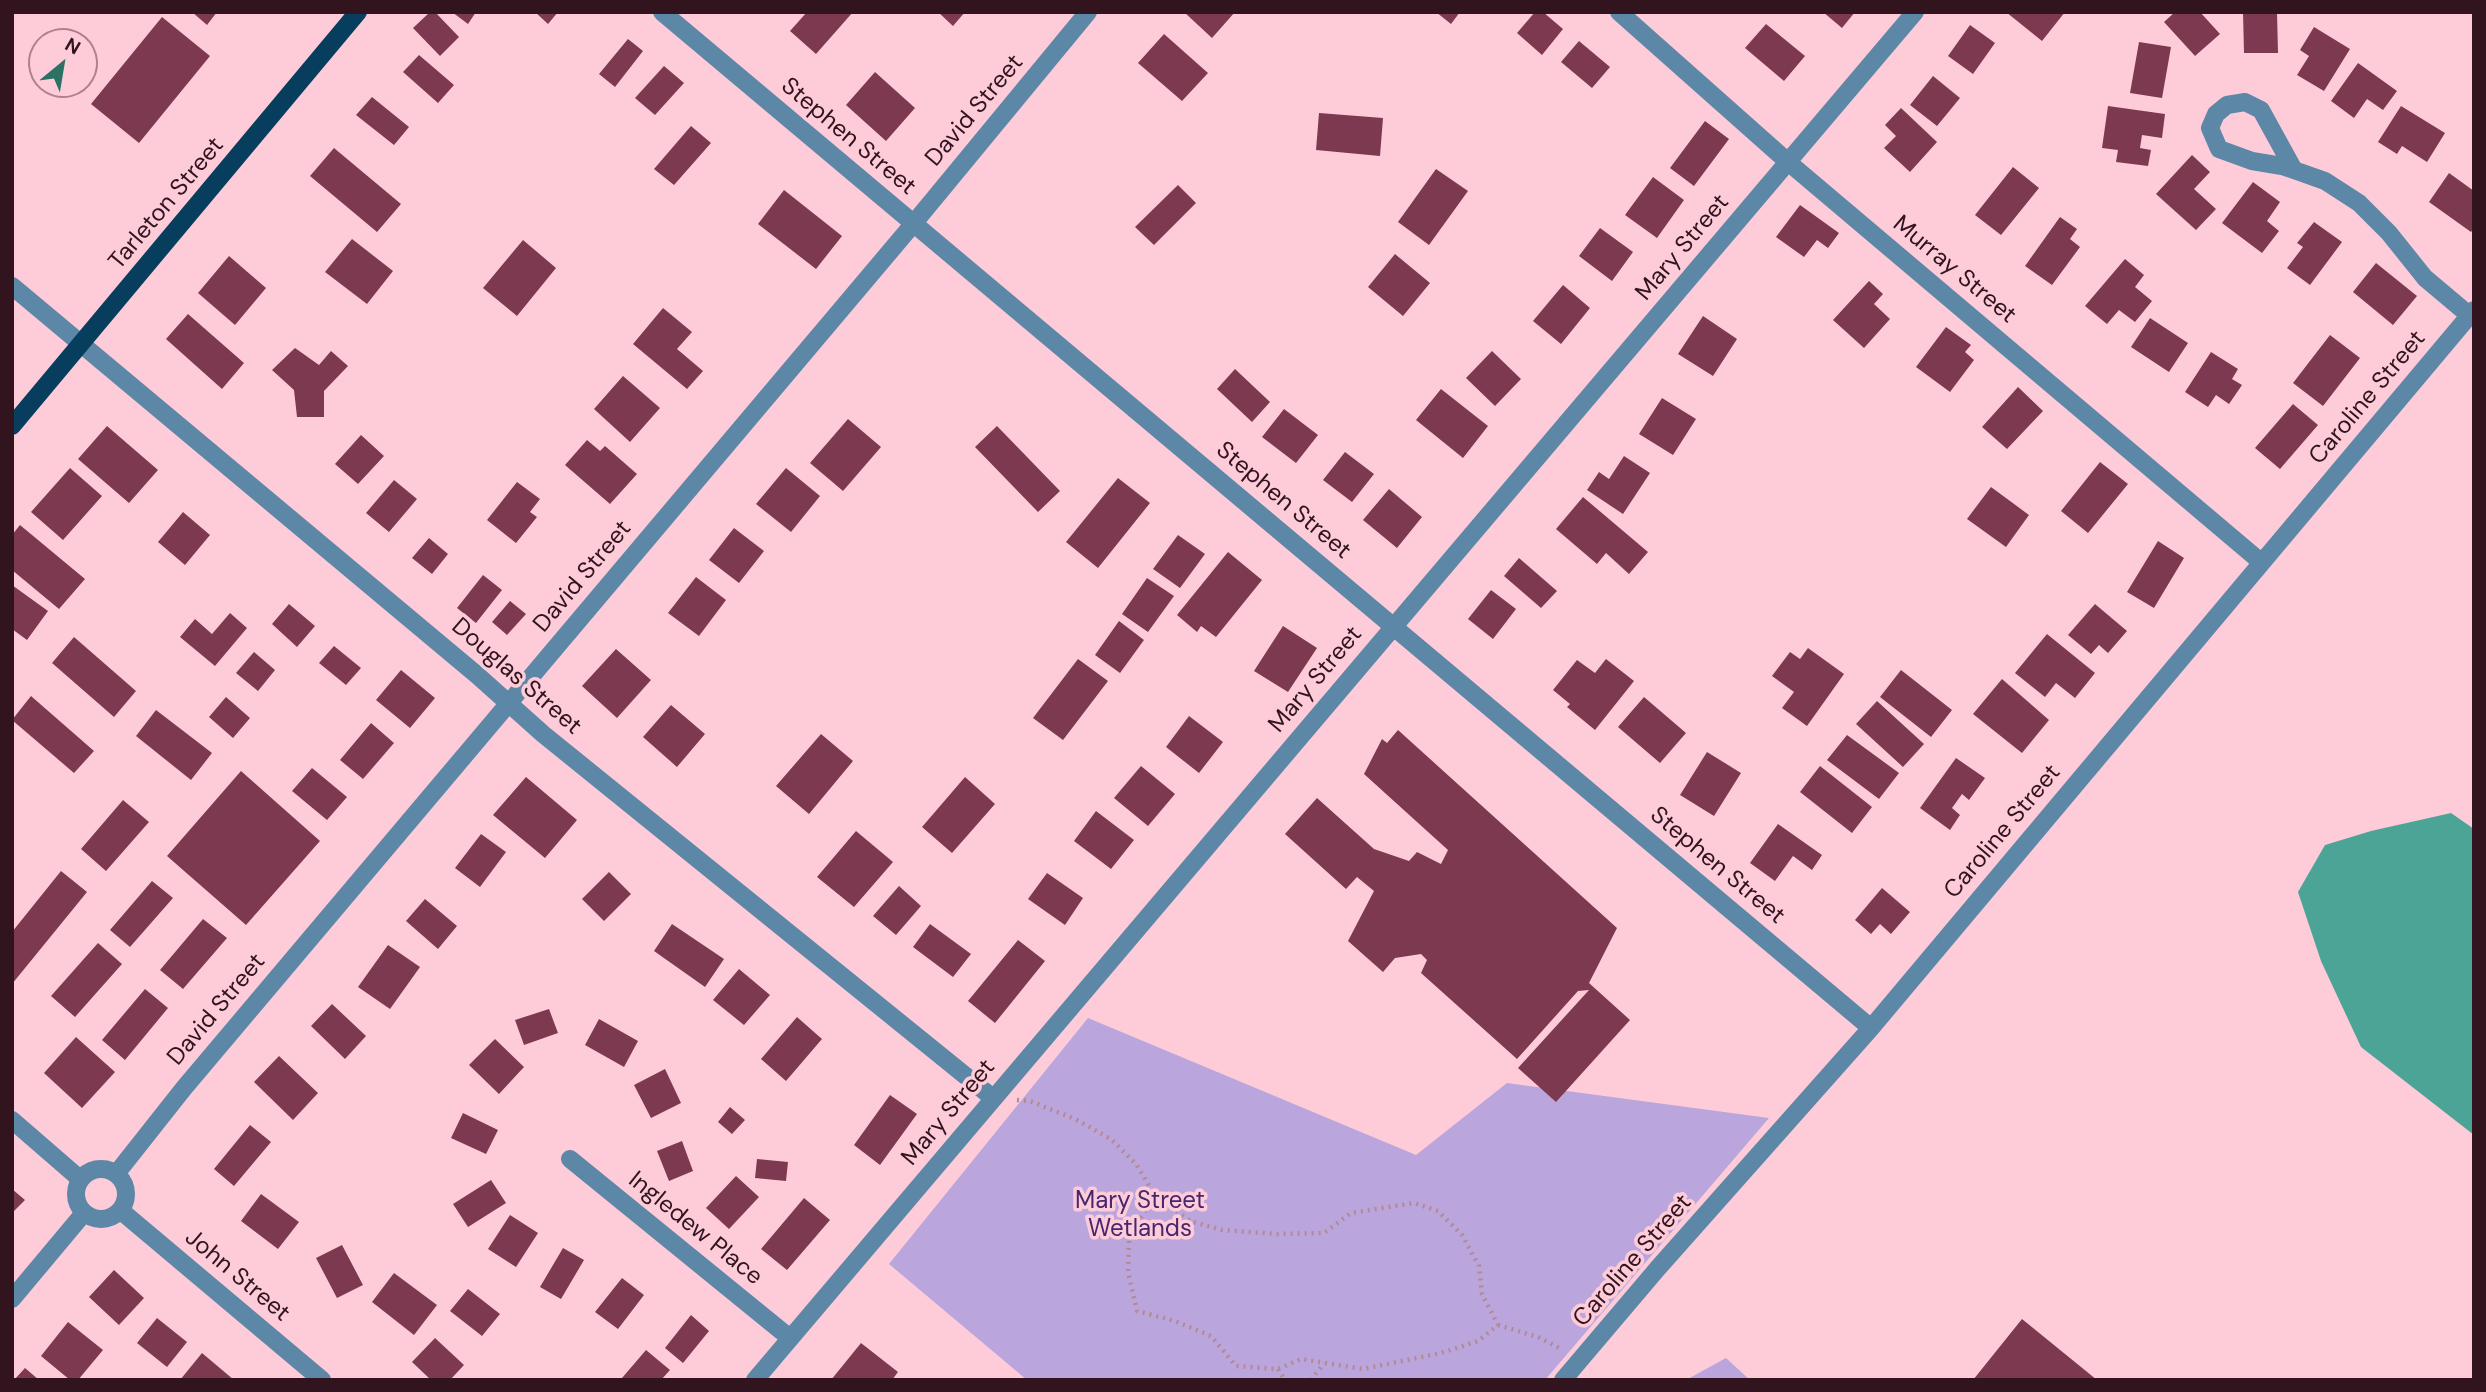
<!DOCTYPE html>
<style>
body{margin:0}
#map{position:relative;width:2486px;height:1392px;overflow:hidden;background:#feccd9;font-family:"DM Sans",sans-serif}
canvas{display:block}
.frame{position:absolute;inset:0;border:14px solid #31141d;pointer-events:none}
.north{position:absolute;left:28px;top:28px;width:70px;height:70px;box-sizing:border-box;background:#feccd9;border:2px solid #ac828e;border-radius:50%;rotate:30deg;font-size:19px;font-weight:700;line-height:28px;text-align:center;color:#31141d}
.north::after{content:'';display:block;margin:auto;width:24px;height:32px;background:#2b7166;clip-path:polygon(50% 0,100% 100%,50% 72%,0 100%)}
</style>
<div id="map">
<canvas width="2486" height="1392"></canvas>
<div class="frame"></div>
<div class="north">N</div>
</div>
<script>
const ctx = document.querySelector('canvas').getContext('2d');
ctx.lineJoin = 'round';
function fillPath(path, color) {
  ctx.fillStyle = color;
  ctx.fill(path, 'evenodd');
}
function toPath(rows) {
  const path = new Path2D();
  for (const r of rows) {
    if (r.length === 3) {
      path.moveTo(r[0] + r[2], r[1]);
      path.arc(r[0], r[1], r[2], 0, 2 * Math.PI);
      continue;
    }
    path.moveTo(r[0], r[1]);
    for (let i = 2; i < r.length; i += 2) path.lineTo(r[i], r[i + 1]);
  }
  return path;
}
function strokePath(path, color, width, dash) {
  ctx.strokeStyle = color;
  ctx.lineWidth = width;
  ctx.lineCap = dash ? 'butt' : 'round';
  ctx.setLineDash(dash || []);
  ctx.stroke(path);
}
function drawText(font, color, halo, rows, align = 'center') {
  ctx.font = font + ' "DM Sans",sans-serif';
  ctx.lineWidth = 7;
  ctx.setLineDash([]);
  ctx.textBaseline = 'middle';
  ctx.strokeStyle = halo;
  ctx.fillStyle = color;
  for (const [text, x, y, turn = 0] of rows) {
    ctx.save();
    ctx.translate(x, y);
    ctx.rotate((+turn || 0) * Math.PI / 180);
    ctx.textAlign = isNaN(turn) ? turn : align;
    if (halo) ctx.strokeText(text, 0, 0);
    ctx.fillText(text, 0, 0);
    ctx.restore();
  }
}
fillPath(toPath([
 [1088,1018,1416,1155,1507,1083,1769,1118,1545,1380,1027,1380,889,1264],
 [1726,1358,1750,1380,1686,1380]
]), '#baa6dd');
fillPath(toPath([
 [2451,813,2474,829,2474,1135,2361,1047,2321,961,2298,892,2325,845,2371,831]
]), '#4ba495');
fillPath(toPath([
 [192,12,217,12,207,25],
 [430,12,435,12,459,37,440,56,413,28],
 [452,12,476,12,468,24],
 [535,12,558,12,548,24],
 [807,12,853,12,816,54,790,31],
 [938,12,965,12,953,26],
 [1184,12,1235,12,1212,38],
 [1436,12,1460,12,1451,24],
 [1535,12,1543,12,1563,29,1542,55,1517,33],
 [1823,12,1855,12,1842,28],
 [2006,12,2065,12,2042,41],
 [2175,12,2200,12,2220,34,2195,56,2164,22],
 [2243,12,2277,12,2278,53,2244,53],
 [162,17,210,56,139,143,91,104],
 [1766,24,1805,56,1784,81,1745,48],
 [1970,25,1995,43,1973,74,1948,56],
 [2314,27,2350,49,2324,91,2297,75,2309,56,2300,50],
 [1164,34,1208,73,1182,101,1138,63],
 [628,39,643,51,615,87,599,74],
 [1579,41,1610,67,1592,88,1561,62],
 [2139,42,2171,47,2162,98,2130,93],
 [419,55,454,85,438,103,403,72],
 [2358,63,2397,91,2383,110,2367,99,2354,118,2331,101],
 [664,66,684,83,655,115,635,98],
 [875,72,915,108,886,141,846,105],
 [1933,76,1960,98,1937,126,1910,105],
 [372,97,409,127,394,145,356,115],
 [2108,106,2165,114,2162,138,2142,135,2140,148,2151,150,2148,166,2116,162,2118,150,2102,148],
 [2401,106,2445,133,2427,162,2402,146,2397,154,2378,142],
 [1901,108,1937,142,1910,172,1884,148,1896,136,1885,125],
 [1319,113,1383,118,1380,156,1316,150],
 [1705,121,1729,139,1694,186,1670,168],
 [691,126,711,143,674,185,654,169],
 [334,148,401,204,377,232,310,176],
 [2192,155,2210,172,2194,189,2216,209,2196,230,2156,194],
 [2013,167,2039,188,2001,235,1975,215],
 [1436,169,1468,191,1429,245,1398,222],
 [2449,173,2474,191,2474,228,2471,232,2429,202],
 [1653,177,1684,200,1657,238,1625,215],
 [2253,182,2280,202,2267,221,2279,231,2262,253,2222,223],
 [1178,185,1196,203,1154,245,1135,227],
 [784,190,842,236,816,269,758,224],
 [1800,205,1839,233,1828,248,1817,240,1804,257,1776,237],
 [2060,217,2077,229,2070,239,2080,247,2052,285,2025,266],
 [2314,222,2342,242,2310,285,2287,268,2303,247,2297,243],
 [1600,228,1633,252,1612,281,1579,256],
 [352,239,393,271,367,304,325,272],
 [523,240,556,268,517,316,483,288],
 [1395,254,1430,283,1403,316,1368,287],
 [229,256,266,288,235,325,198,293],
 [2125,259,2144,275,2135,287,2152,301,2135,322,2119,310,2107,324,2085,306],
 [2376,263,2417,296,2393,325,2353,292],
 [1869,281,1883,294,1874,304,1890,319,1864,348,1833,320],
 [1563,285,1590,308,1561,344,1533,321],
 [663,308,692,332,677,349,703,371,687,389,633,344],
 [188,314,244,363,222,389,166,339],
 [1703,316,1737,339,1713,376,1678,354],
 [2150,318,2188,343,2169,372,2131,347],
 [1946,327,1971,345,1965,352,1974,360,1950,392,1916,367],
 [2330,335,2360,358,2323,406,2293,383],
 [295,348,319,365,331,351,348,366,324,391,324,417,297,417,294,390,272,370],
 [1492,351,1521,379,1495,406,1466,378],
 [2211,352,2238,369,2232,379,2242,385,2229,404,2216,395,2208,407,2185,392],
 [1235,369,1270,402,1252,422,1217,389],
 [623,376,660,408,630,442,594,409],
 [2018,387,2043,411,2007,449,1982,427],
 [1441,389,1488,426,1463,458,1416,420],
 [1662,398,1696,419,1673,455,1639,434],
 [2293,404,2318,425,2280,469,2255,448],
 [1284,409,1318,435,1296,463,1262,437],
 [848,419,881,447,843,491,810,463],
 [107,426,158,470,129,503,78,459],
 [997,426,1060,491,1038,512,975,447],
 [361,435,384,456,358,484,335,464],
 [587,440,600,451,605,446,637,474,610,504,565,465],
 [1345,452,1374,474,1352,502,1323,480],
 [1624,456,1650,473,1623,514,1587,490,1599,472,1609,479],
 [2100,462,2128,484,2088,533,2061,511],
 [70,468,102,496,63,540,31,512],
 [786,468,820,496,791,532,756,504],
 [1118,478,1150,503,1098,568,1066,542],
 [394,480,417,499,389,532,366,513],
 [517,482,540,499,530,512,537,517,516,543,487,520],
 [1991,487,2029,515,2006,547,1967,519],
 [1389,489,1422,517,1397,548,1363,520],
 [1583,497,1648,552,1629,574,1606,553,1597,564,1556,529],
 [183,512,210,535,185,565,158,542],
 [20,525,85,579,59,609,12,570,12,535],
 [734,528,764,551,739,583,709,560],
 [1178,535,1205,554,1180,588,1153,569],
 [429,538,448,554,432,574,412,558],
 [2158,541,2184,558,2154,608,2127,592],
 [1228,552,1262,580,1216,637,1201,626,1197,632,1177,615],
 [1519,558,1557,591,1541,608,1504,576],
 [483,575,502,590,476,623,457,608],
 [696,577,726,600,699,636,668,613],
 [1147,578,1174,596,1148,632,1122,614],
 [12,585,48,611,27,640,12,629],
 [1491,590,1516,609,1493,639,1468,619],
 [510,601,526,614,507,635,492,622],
 [289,604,315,626,297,647,272,624],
 [2095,604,2127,631,2108,653,2099,645,2091,654,2068,635],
 [230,613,247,628,215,666,180,637,195,619,212,634],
 [1119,621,1144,640,1120,673,1095,655],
 [1283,626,1317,648,1288,692,1254,671],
 [2047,634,2095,673,2075,698,2056,683,2045,697,2015,673],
 [74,637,136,691,114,717,52,663],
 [334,646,361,668,346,685,319,663],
 [1808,648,1844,674,1807,726,1782,708,1794,692,1772,676,1790,652,1800,659],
 [616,649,651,680,617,718,582,686],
 [254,652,275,670,258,691,236,673],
 [1078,659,1108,681,1063,740,1033,718],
 [1606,659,1634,681,1595,730,1567,707,1570,704,1553,690,1577,660,1595,673],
 [401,670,435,698,410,728,376,700],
 [1901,670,1952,710,1931,737,1880,697],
 [2002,679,2049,720,2022,753,1973,714],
 [31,696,94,751,74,773,12,720],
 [226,697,250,718,233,738,209,717],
 [1644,697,1686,733,1660,763,1618,727],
 [1877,701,1924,744,1903,767,1856,724],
 [671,705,705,734,677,767,643,737],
 [156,710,212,753,191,780,136,736],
 [1189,716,1223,742,1199,773,1166,747],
 [371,723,394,743,363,779,340,760],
 [1398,730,1617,928,1589,983,1630,1020,1556,1102,1518,1068,1589,990,1578,991,1517,1059,1421,973,1427,960,1421,954,1395,958,1383,972,1348,941,1374,891,1357,877,1346,889,1285,834,1317,798,1374,849,1409,861,1417,852,1441,864,1448,850,1364,774,1382,739,1387,743],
 [821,734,853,761,809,814,776,786],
 [1847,735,1899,773,1879,799,1827,760],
 [1707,752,1741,773,1714,816,1680,795],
 [1956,758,1985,778,1969,800,1962,794,1952,808,1960,815,1950,830,1920,808],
 [1141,766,1175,794,1148,826,1114,798],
 [1820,766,1872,807,1852,833,1800,792],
 [312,768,347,797,327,820,292,791],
 [241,771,320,841,246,925,167,856],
 [526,777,577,820,545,858,493,815],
 [965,777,995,804,952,853,922,827],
 [123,800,149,822,106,871,81,849],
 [1096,811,1134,840,1111,869,1074,841],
 [1778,824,1822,855,1812,870,1793,856,1775,881,1750,863],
 [856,831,893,862,854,907,817,877],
 [481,834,506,852,480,887,455,868],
 [61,871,87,892,12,984,12,932],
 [609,872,631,894,604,921,582,899],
 [1047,873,1083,898,1065,925,1028,899],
 [152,881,173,898,130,947,110,930],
 [899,886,921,906,896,935,873,916],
 [1882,888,1910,912,1891,934,1880,924,1871,934,1855,920],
 [425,899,457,926,438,949,406,921],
 [203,919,227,938,183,989,160,970],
 [672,924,724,959,705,987,654,951],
 [930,924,971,954,953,977,913,947],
 [1018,940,1045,961,995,1023,968,1001],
 [98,943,122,964,75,1017,51,996],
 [388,945,420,967,390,1009,358,987],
 [739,969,770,995,744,1025,713,1000],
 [145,989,168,1008,125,1060,102,1040],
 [332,1004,366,1036,345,1059,311,1026],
 [549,1009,558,1033,524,1045,515,1020],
 [797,1017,822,1039,786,1081,761,1059],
 [599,1019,638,1041,624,1067,585,1045],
 [76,1037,115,1072,82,1108,44,1073],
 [495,1039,524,1067,499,1094,469,1065],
 [279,1056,318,1093,293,1120,254,1082],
 [665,1069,681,1103,651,1118,634,1085],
 [890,1095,917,1114,880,1165,854,1145],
 [730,1107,745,1120,732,1134,718,1122],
 [463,1113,498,1130,486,1154,451,1138],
 [250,1125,271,1142,234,1186,214,1169],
 [682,1141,693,1171,669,1181,657,1151],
 [757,1159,788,1162,786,1181,755,1178],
 [736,1176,759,1197,729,1229,706,1208],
 [491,1180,506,1203,468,1227,453,1204],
 [12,1189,25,1200,12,1213],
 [261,1194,299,1222,278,1249,241,1221],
 [804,1198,830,1220,787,1270,761,1249],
 [510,1215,538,1233,516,1267,488,1249],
 [342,1245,363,1285,337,1298,316,1258],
 [563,1248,584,1260,561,1299,540,1287],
 [114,1270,144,1298,119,1325,89,1297],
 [394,1273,437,1305,414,1335,372,1302],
 [622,1278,644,1295,618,1329,595,1312],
 [468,1289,500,1314,482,1336,450,1311],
 [691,1315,709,1331,683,1363,665,1348],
 [157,1318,187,1342,167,1367,137,1343],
 [2022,1319,2097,1380,1973,1380],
 [68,1322,103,1350,78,1380,70,1380,41,1356],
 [435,1338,464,1365,450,1380,431,1380,412,1362],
 [861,1343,898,1372,892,1380,831,1380],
 [646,1350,670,1370,661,1380,624,1380,622,1378],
 [202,1353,234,1380,180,1380],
 [25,1368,39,1380,14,1380]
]), '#7d3950');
strokePath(toPath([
 [1017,1100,1030,1101,1075,1119,1111,1139,1136,1164,1154,1194],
 [1154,1194,1190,1221,1222,1230,1277,1234,1324,1233,1351,1213,1414,1203,1438,1211,1462,1235,1479,1266,1482,1294,1498,1325,1478,1341,1441,1353,1363,1369,1301,1359,1278,1369,1236,1366,1211,1336,1175,1321,1137,1311,1128,1272,1129,1239,1154,1194],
 [1498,1325,1538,1337,1563,1350],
 [1278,1369,1285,1380],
 [1311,1380,1324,1363]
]), '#b38994', 4.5, [2, 5]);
strokePath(toPath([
 [662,12,1871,1028],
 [1619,12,1788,162,2261,562],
 [2294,170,2261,110,2245,102,2227,105,2216,114,2210,128,2219,149,2252,161,2282,166,2294,170,2325,181,2359,203,2389,233,2425,278,2469,315],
 [12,286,477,675,543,734,993,1098],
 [12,1120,80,1179],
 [570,1159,790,1338],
 [101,1194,25],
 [116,1174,184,1088,914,223,1088,12],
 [120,1210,322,1380],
 [12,1299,84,1213],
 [755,1380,1915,12],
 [1563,1380,1658,1268,1871,1028,2474,310]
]), '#5d87a6', 18);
strokePath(toPath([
 [12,426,358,12]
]), '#083e5d', 18);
drawText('24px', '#31141d', '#feccd9', [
 ["David Street",975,111,-50],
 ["Stephen Street",848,137,40],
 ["Tarleton Street",167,204,-50],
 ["Mary Street",1683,248,-50],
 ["Murray Street",1954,270,40],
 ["Caroline Street",2368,398,-50],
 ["Stephen Street",1283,501,40],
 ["David Street",583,577,-50],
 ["Douglas Street",516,677,41],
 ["Mary Street",1316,680,-50],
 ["Caroline Street",2003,832,-50],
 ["Stephen Street",1717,866,40],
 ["David Street",217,1010,-50],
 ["Mary Street",949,1113,-50],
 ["Ingledew Place",695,1229,39],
 ["Caroline Street",1633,1261,-49],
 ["John Street",237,1276,40]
]);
drawText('24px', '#46266c', '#feccd9', [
 ["Mary Street",1140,1202],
 ["Wetlands",1140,1230]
]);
</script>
